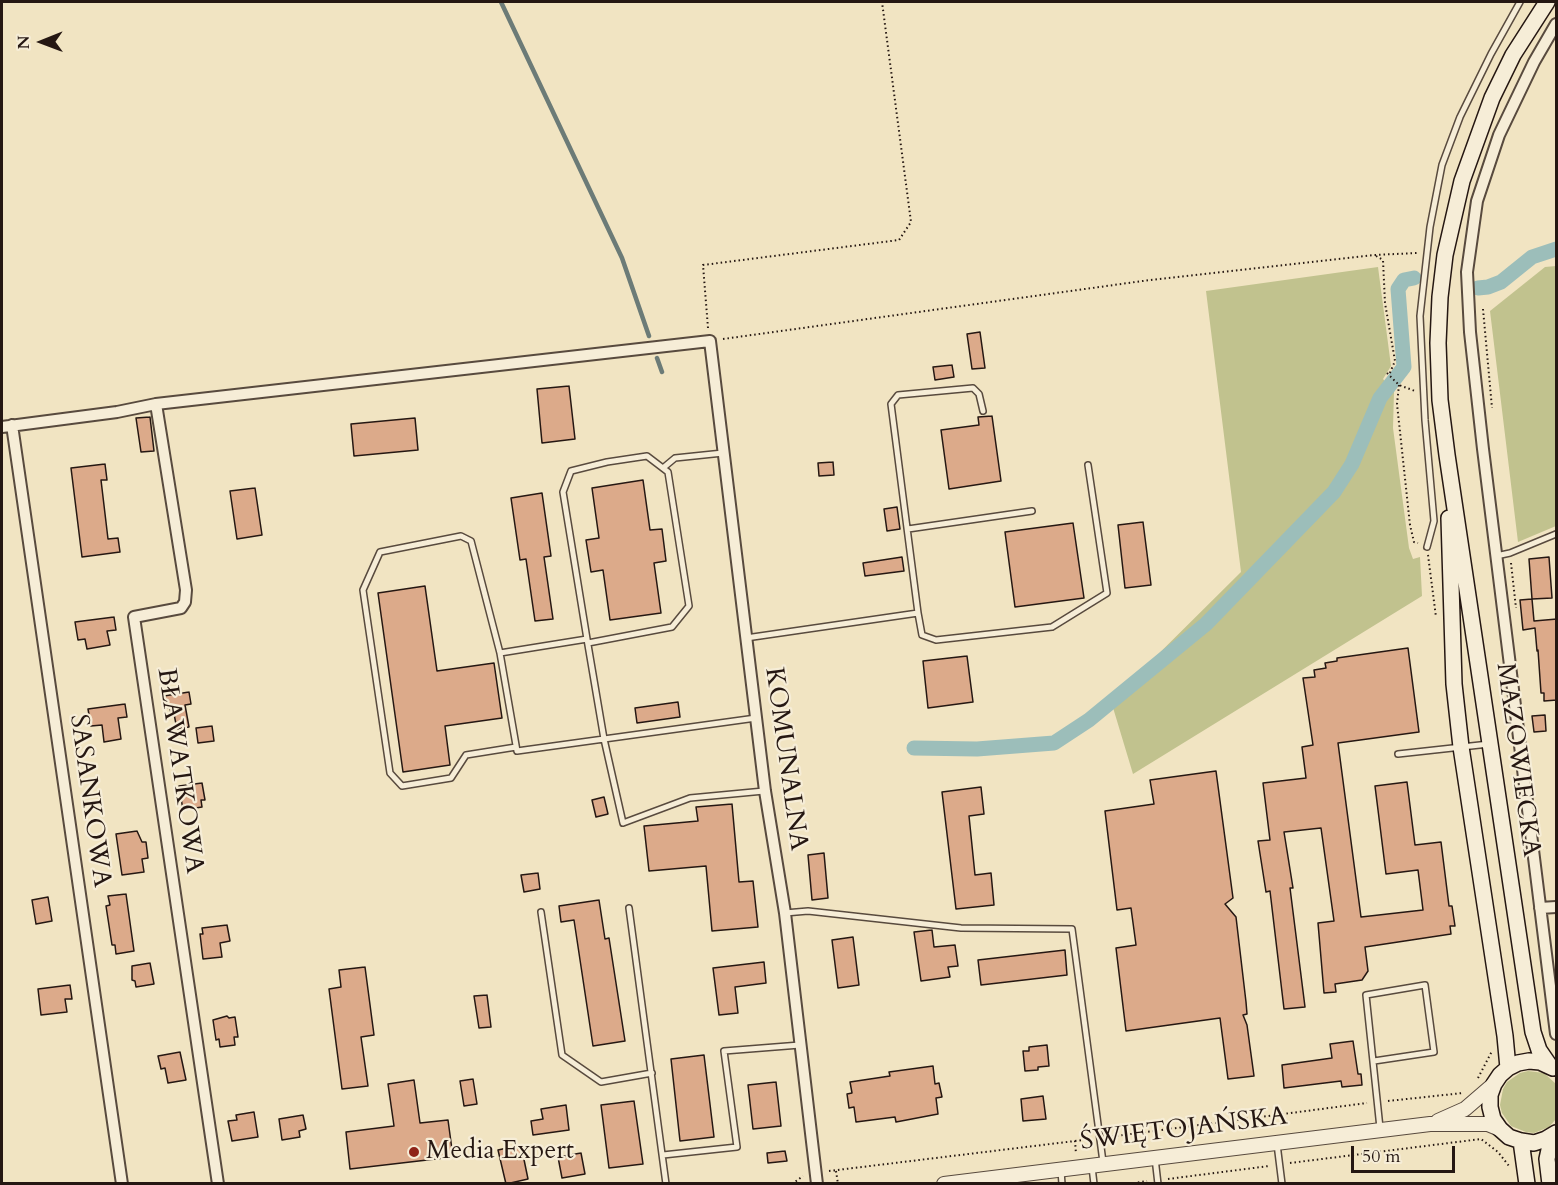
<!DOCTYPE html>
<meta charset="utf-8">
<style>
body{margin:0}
#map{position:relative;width:1558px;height:1185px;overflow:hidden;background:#f1e4c2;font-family:Cardo,serif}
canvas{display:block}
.frame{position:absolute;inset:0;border:3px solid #251712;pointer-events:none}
.north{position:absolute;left:12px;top:12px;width:60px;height:60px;-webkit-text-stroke:4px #f6edd7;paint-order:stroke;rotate:269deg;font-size:16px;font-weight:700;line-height:24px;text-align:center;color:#251712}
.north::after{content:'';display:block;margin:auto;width:21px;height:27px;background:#251712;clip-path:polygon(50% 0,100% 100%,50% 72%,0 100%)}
.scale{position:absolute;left:1351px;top:1146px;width:104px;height:27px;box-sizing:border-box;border:3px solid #251712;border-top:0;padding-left:8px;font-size:18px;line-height:21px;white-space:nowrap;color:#251712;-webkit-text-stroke:4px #f6edd7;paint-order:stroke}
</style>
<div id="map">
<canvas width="1558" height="1185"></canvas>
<div class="frame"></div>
<div class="north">N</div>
<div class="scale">50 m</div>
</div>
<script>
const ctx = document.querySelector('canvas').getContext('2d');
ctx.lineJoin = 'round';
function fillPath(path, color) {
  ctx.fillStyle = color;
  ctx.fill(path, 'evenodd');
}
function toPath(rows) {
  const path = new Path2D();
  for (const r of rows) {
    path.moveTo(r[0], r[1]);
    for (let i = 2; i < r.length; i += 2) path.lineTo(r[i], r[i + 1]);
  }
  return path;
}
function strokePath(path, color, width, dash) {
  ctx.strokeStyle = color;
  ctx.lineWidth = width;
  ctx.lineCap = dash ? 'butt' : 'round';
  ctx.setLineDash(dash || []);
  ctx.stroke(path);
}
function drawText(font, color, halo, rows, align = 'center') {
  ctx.font = font + ' Cardo,serif';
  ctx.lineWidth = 4.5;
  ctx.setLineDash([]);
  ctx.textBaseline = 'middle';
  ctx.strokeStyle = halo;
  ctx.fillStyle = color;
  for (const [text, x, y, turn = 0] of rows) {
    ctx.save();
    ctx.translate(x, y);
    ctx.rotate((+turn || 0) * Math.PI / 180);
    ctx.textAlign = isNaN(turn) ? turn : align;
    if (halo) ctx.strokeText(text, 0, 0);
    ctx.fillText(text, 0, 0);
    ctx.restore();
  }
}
fillPath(toPath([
 [1556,266,1556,526,1518,542,1490,311,1545,267],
 [1378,267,1391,366,1383,379,1394,392,1393,428,1409,548,1413,559,1420,557,1422,596,1133,774,1111,701,1241,572,1206,291],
 [1528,1071,1544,1073,1556,1084,1556,1119,1549,1127,1534,1133,1526,1132,1511,1126,1502,1113,1500,1105,1503,1089,1507,1082,1520,1073]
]), '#c1c28e');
strokePath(toPath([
 [501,2,622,258,649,336],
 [657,358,662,372]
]), '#6c7b77', 4.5);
strokePath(toPath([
 [1478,288,1488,287,1501,282,1532,257,1556,249],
 [914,748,977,749,1054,743,1089,720,1206,624,1334,492,1352,464,1380,398,1404,367,1398,289,1404,280,1414,278]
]), '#9cbeba', 15);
const building = toPath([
 [980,332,985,368,972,369,967,334,980,332],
 [952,365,954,377,935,380,933,367,952,365],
 [569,386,575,439,542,443,537,389,569,386],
 [992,416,1001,481,949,489,941,430,979,425,978,417,992,416],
 [150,417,154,451,141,452,136,418,150,417],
 [415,418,418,450,354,456,351,424,415,418],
 [833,462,834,475,819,476,818,463,833,462],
 [105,464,107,480,101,480,108,539,118,538,120,552,82,557,71,468,105,464],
 [643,480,650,530,662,529,666,561,654,563,661,613,610,620,603,570,591,572,586,540,599,538,592,488,643,480],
 [255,488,262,535,237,539,230,491,255,488],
 [542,493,551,556,544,557,553,619,535,621,526,559,520,560,511,498,542,493],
 [897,507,900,529,887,531,884,509,897,507],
 [1143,522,1151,585,1125,588,1118,525,1143,522],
 [1073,523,1084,598,1015,607,1005,532,1073,523],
 [902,557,904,571,865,576,863,563,902,557],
 [1549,557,1552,598,1532,599,1529,559,1549,557],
 [425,586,437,671,494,663,502,718,445,726,450,765,403,772,378,593,425,586],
 [1532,599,1534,621,1557,619,1557,700,1544,701,1544,693,1541,693,1538,650,1537,651,1535,628,1523,630,1520,600,1532,599],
 [114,617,116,630,107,631,110,645,87,649,85,639,78,640,75,622,114,617],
 [1408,648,1419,732,1338,743,1361,917,1423,910,1418,870,1386,874,1375,786,1407,782,1415,845,1441,842,1449,906,1452,906,1455,926,1450,926,1451,934,1365,947,1368,971,1362,980,1335,984,1336,992,1324,993,1318,923,1334,921,1321,828,1284,832,1293,888,1290,888,1305,1007,1284,1009,1270,891,1266,892,1258,841,1270,840,1263,783,1306,778,1302,747,1313,745,1303,678,1315,677,1314,670,1326,668,1325,663,1337,661,1337,658,1408,648],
 [967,656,973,702,928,708,923,661,967,656],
 [189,692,191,704,185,705,189,727,177,729,174,714,171,715,170,707,165,708,164,696,189,692],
 [678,702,680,717,637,723,635,708,678,702],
 [125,704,127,717,118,718,121,739,104,742,102,725,91,726,88,709,125,704],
 [1545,715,1546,731,1534,732,1532,716,1545,715],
 [212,726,214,741,198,743,196,728,212,726],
 [1216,771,1233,898,1225,904,1236,917,1246,1002,1247,1014,1243,1015,1247,1025,1254,1076,1228,1079,1220,1018,1126,1031,1116,948,1136,945,1131,908,1117,910,1105,811,1154,804,1150,780,1216,771],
 [202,783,205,800,201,800,202,807,183,810,179,786,202,783],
 [981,787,984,814,969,816,975,875,991,873,994,905,956,909,942,792,981,787],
 [604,797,608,814,596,817,592,800,604,797],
 [732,804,739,882,753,881,758,927,712,931,706,866,649,871,644,826,698,821,696,807,732,804],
 [137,831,142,842,146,842,148,858,142,859,144,872,122,875,116,834,137,831],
 [824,853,828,898,812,900,808,855,824,853],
 [538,873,540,889,524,892,521,875,538,873],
 [126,894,134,951,116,954,115,945,112,945,106,906,110,905,108,896,126,894],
 [48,897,52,921,36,924,32,900,48,897],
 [599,900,605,939,609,938,625,1041,593,1046,574,920,561,922,559,906,599,900],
 [227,925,230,941,220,943,222,957,203,959,200,934,203,934,202,928,227,925],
 [932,930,934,947,955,945,958,966,948,967,950,977,921,981,914,932,932,930],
 [853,937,859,985,838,988,832,940,853,937],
 [1065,950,1067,975,981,985,978,960,1065,950],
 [764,962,766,983,735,987,738,1013,719,1015,713,968,764,962],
 [150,963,154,984,136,987,135,981,132,980,132,966,150,963],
 [365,967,374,1035,361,1037,368,1086,342,1089,329,989,341,987,339,970,365,967],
 [70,985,72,999,65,999,67,1012,41,1015,38,989,70,985],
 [487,995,491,1027,479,1028,474,996,487,995],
 [227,1016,229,1018,235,1017,238,1037,234,1037,235,1045,220,1047,219,1039,216,1040,213,1020,227,1016],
 [1353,1041,1358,1074,1361,1074,1362,1085,1342,1087,1341,1081,1284,1088,1282,1065,1332,1058,1330,1044,1353,1041],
 [1047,1045,1049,1066,1038,1067,1038,1070,1025,1071,1023,1051,1029,1051,1029,1047,1047,1045],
 [180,1052,186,1080,168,1083,165,1068,161,1069,158,1056,180,1052],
 [704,1055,714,1137,680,1141,671,1059,704,1055],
 [933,1066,935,1084,939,1083,942,1097,936,1098,938,1114,896,1122,895,1117,856,1122,854,1107,849,1108,847,1094,852,1093,850,1082,890,1076,889,1072,933,1066],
 [473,1079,477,1104,464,1106,460,1081,473,1079],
 [414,1080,420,1123,448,1120,453,1157,350,1169,346,1132,394,1126,388,1084,414,1080],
 [776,1082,781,1126,753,1129,748,1085,776,1082],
 [1043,1096,1046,1119,1023,1121,1021,1099,1043,1096],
 [634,1101,643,1164,609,1168,601,1105,634,1101],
 [566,1105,569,1130,533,1135,531,1121,543,1119,541,1109,566,1105],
 [254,1112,258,1137,232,1141,228,1121,237,1120,236,1115,254,1112],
 [303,1115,306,1129,299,1131,300,1137,282,1140,279,1119,303,1115],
 [521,1145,528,1179,506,1184,498,1150,521,1145],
 [785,1151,787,1161,768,1163,767,1153,785,1151],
 [581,1153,585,1174,562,1178,558,1157,581,1153]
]);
fillPath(building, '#dcaa8a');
strokePath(building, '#251712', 1.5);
const service = toPath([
 [663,468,675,458,723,453],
 [908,529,1032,511],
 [1427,547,1434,521,1425,420,1420,316,1430,227,1442,165,1460,117,1491,54,1520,2],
 [1496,556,1510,553,1556,534],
 [918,613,922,635,936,640,1052,627,1107,593,1088,465],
 [746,638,918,613,891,404,898,395,973,388,979,394,983,411],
 [587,639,563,492,571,471,607,462,647,456,668,472,689,606,672,627,588,643],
 [587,639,604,739,517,751,500,653,587,639],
 [500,653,471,541,461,536,380,552,363,590,390,773,402,786,451,778,466,755,516,747],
 [756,718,604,739,623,823,690,798,764,791],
 [1398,754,1489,744],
 [629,908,666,1184],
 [541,912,562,1055,601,1082,652,1073],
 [785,913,808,911,961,928,1072,929,1103,1162],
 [1374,1061,1434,1052,1425,985,1366,995,1380,1128],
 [1277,1144,1282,1184],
 [663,1155,737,1147,724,1051,800,1045],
 [1155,1158,1158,1184],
 [1092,1167,1094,1184],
 [1061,1171,1062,1184]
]);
const minor = toPath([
 [156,404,186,590,185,602,181,608,134,617,218,1184],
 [12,425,122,1184],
 [2,427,117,412,156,404,710,341,765,791,785,913,817,1184],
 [1540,908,1556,907],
 [1556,1034,1483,449,1470,332,1467,272,1477,201,1499,135,1534,62,1556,24]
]);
const tertiary = toPath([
 [1438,1121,1465,1109,1494,1084],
 [944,1184,1430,1124,1488,1124,1500,1129]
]);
const secondary = toPath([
 [1547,2,1513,55,1492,98,1462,181,1445,255,1440,297,1438,343,1440,400,1447,455,1533,1032,1539,1050,1550,1066],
 [1449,518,1454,684,1461,747,1505,1036,1508,1068],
 [1553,1068,1540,1062,1529,1061,1518,1063,1508,1068,1500,1075,1494,1084,1490,1095,1490,1107,1493,1119,1500,1129,1509,1137,1521,1141,1534,1143,1546,1139,1556,1133],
 [1521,1141,1527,1184],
 [1550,1184,1547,1159,1552,1136]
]);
strokePath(service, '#584a3e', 8);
strokePath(minor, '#584a3e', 14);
strokePath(tertiary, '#584a3e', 16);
strokePath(secondary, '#251712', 18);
strokePath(toPath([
 [1376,256,1383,260,1385,303,1395,361,1389,375],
 [1483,309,1492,408],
 [708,328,703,265,899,240,911,222,882,2],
 [723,339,1150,280,1374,255,1417,253],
 [1387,373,1399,385,1415,391],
 [1399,385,1397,404,1410,525,1414,542,1418,543],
 [1428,555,1436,617],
 [1511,563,1516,608],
 [1478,1078,1492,1051],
 [1388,1101,1463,1093],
 [1108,1137,1367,1103],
 [1075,1141,1091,1139],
 [1290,1163,1481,1139,1498,1152,1509,1166],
 [829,1171,1075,1141,1076,1154],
 [836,1171,838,1184],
 [1168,1179,1269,1166],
 [792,1184,803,1176],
 [1129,1184,1147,1181]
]), '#251712', 2, [1.5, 3]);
strokePath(service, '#f6edd7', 5);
strokePath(minor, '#f6edd7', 10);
strokePath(tertiary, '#f6edd7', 14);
strokePath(secondary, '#f6edd7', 15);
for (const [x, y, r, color] of [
 [414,1152,6,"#8f2418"]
]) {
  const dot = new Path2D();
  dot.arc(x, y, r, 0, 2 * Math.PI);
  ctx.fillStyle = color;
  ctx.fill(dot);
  strokePath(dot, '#f6edd7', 2);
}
drawText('26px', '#251712', '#f6edd7', [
 ["KOMUNALNA",785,759,82],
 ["MAZOWIECKA",1517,760,82],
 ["BŁAWATKOWA",179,771,82],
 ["SASANKOWA",89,801,82],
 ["ŚWIĘTOJAŃSKA",1184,1130,-7]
]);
drawText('26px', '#251712', '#f6edd7', [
 ["Media Expert",426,1152]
], 'left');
</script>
